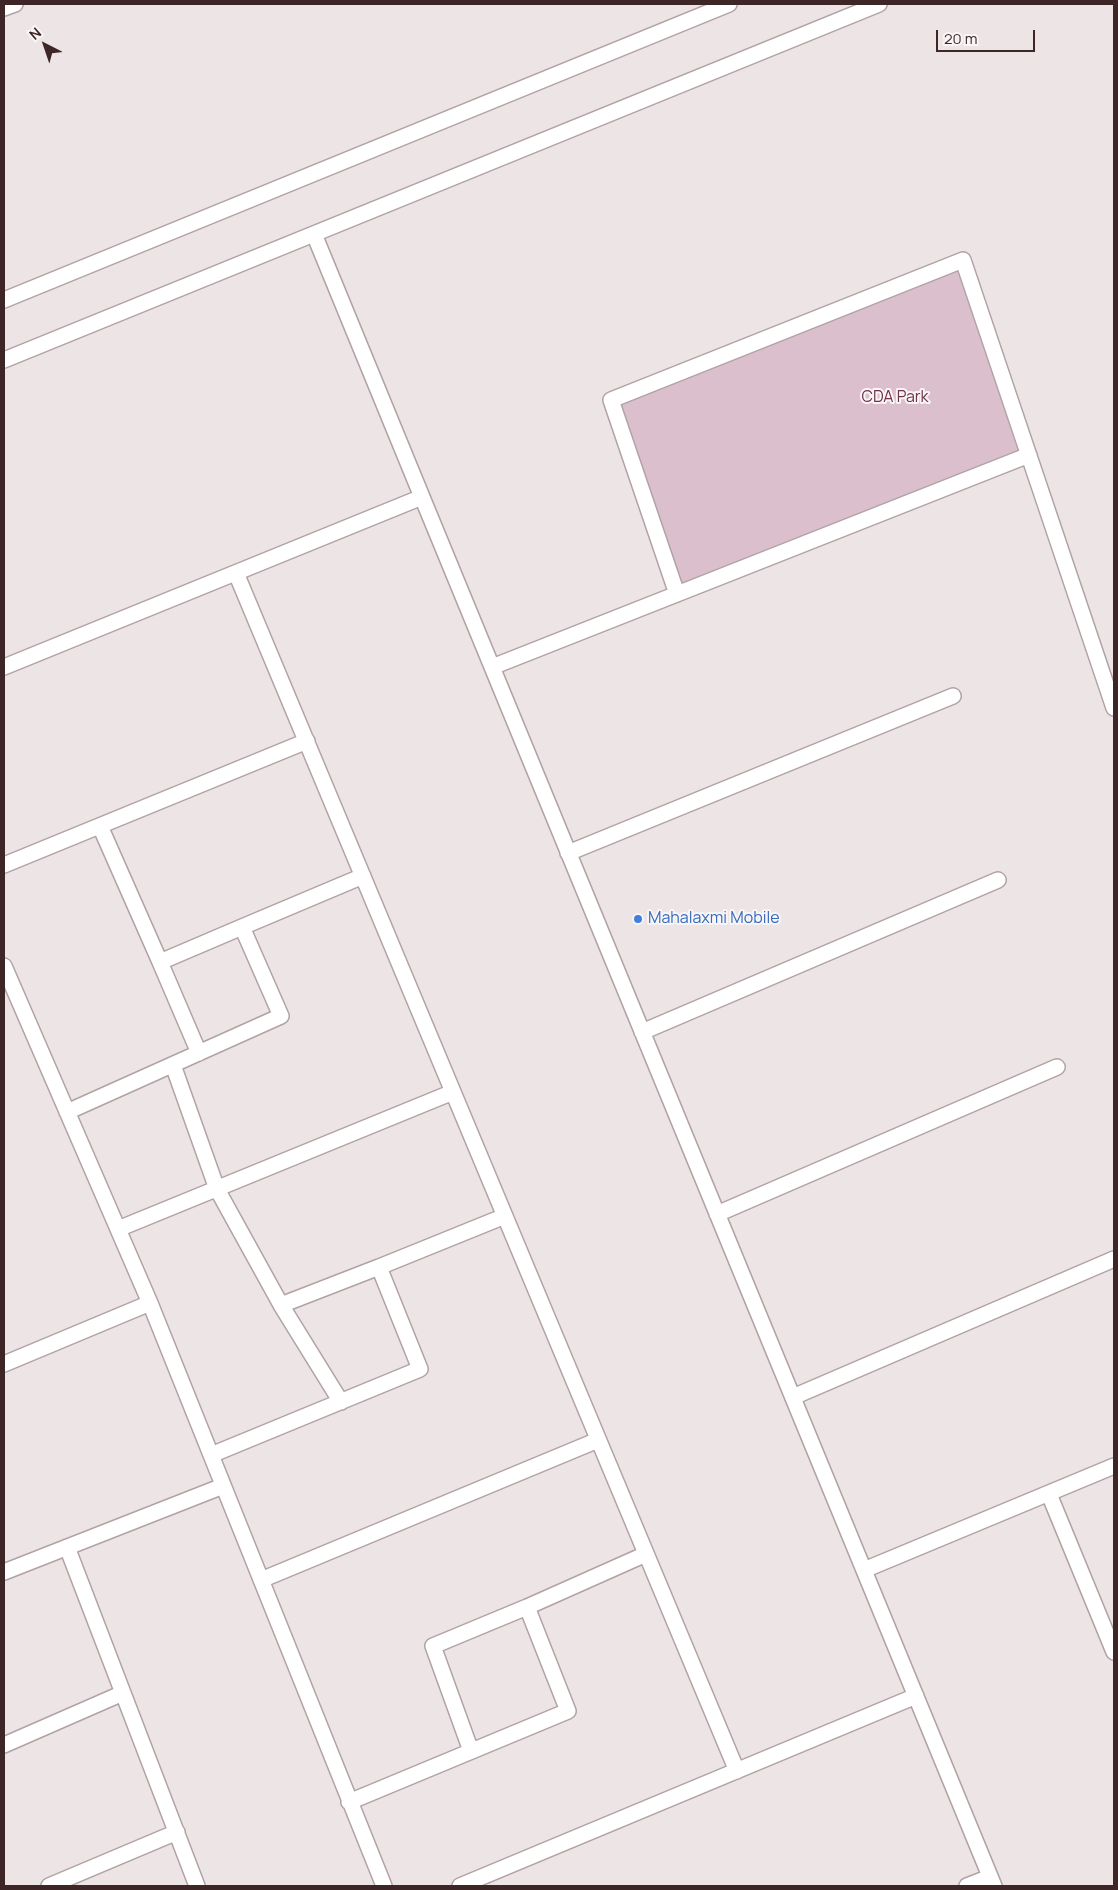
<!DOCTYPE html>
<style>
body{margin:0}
#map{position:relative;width:1118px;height:1890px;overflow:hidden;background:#ede4e6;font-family:Manrope,sans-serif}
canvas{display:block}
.frame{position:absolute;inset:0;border:5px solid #3d2625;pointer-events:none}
.north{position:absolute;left:20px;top:20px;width:50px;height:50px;-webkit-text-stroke:4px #f9f5f6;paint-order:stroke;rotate:319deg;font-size:14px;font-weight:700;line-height:20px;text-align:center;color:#3d2625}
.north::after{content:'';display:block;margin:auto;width:18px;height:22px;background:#3d2625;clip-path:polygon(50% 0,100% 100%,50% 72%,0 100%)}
.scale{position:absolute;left:936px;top:30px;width:99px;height:22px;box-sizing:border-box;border:2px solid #3d2625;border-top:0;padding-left:6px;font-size:15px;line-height:18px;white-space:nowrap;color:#3d2625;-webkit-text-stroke:4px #f9f5f6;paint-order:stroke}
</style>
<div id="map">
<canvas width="1118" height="1890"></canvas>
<div class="frame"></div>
<div class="north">N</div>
<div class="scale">20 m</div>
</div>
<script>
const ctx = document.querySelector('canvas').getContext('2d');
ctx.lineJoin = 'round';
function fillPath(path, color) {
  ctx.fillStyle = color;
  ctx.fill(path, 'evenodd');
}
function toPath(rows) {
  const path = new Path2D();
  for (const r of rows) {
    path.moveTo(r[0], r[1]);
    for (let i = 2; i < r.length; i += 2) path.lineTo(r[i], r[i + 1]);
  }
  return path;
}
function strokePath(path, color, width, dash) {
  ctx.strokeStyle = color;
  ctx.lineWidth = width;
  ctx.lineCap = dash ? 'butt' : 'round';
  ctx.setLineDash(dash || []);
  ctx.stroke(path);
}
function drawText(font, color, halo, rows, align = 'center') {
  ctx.font = font + ' Manrope,sans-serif';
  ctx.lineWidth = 4;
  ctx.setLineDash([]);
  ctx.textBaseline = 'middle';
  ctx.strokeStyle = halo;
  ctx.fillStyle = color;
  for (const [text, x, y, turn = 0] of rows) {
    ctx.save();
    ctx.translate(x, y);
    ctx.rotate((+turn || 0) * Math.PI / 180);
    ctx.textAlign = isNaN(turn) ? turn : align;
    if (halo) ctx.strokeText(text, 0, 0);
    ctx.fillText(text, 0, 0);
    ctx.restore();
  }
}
fillPath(toPath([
 [959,270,1019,451,682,584,619,405]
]), '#dcbfcc');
const minor = toPath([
 [4,8,15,4],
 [314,234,422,497],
 [4,300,729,4],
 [4,360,879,4],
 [236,573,737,1771],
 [677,594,611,400,963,260,1114,708],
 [4,667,422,497,994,1886],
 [492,667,1029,455],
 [100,826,160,962],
 [568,853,953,696],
 [4,865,307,741],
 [4,966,150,1303,4,1364],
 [642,1032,998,880],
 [199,1053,160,962,242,927],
 [173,1065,217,1189,281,1305],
 [67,1112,281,1016,242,927,363,876],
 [717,1214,1057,1067],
 [118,1229,453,1092],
 [150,1303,384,1886],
 [793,1397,1114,1259],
 [341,1402,281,1305,379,1267],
 [211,1455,420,1369,379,1267,505,1216],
 [1049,1494,1114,1652],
 [67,1547,197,1886],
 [864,1570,1114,1466],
 [4,1572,223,1486],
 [261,1580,598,1440],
 [4,1745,123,1693],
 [471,1751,433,1646,527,1607],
 [349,1802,568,1711,527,1607,646,1554],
 [49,1886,177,1832],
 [460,1886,916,1696],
 [967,1886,990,1877]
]);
strokePath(minor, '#b1a3a4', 18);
strokePath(minor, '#fff', 15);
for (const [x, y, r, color] of [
 [638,919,5,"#3f7fe0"]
]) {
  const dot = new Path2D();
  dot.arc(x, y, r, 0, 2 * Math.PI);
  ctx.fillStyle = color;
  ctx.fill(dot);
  strokePath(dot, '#f9f5f6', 2);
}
drawText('16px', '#703347', '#f9f5f6', [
 ["CDA Park",895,398]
]);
drawText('16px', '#366cbe', '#f9f5f6', [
 ["Mahalaxmi Mobile",648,919]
], 'left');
</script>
